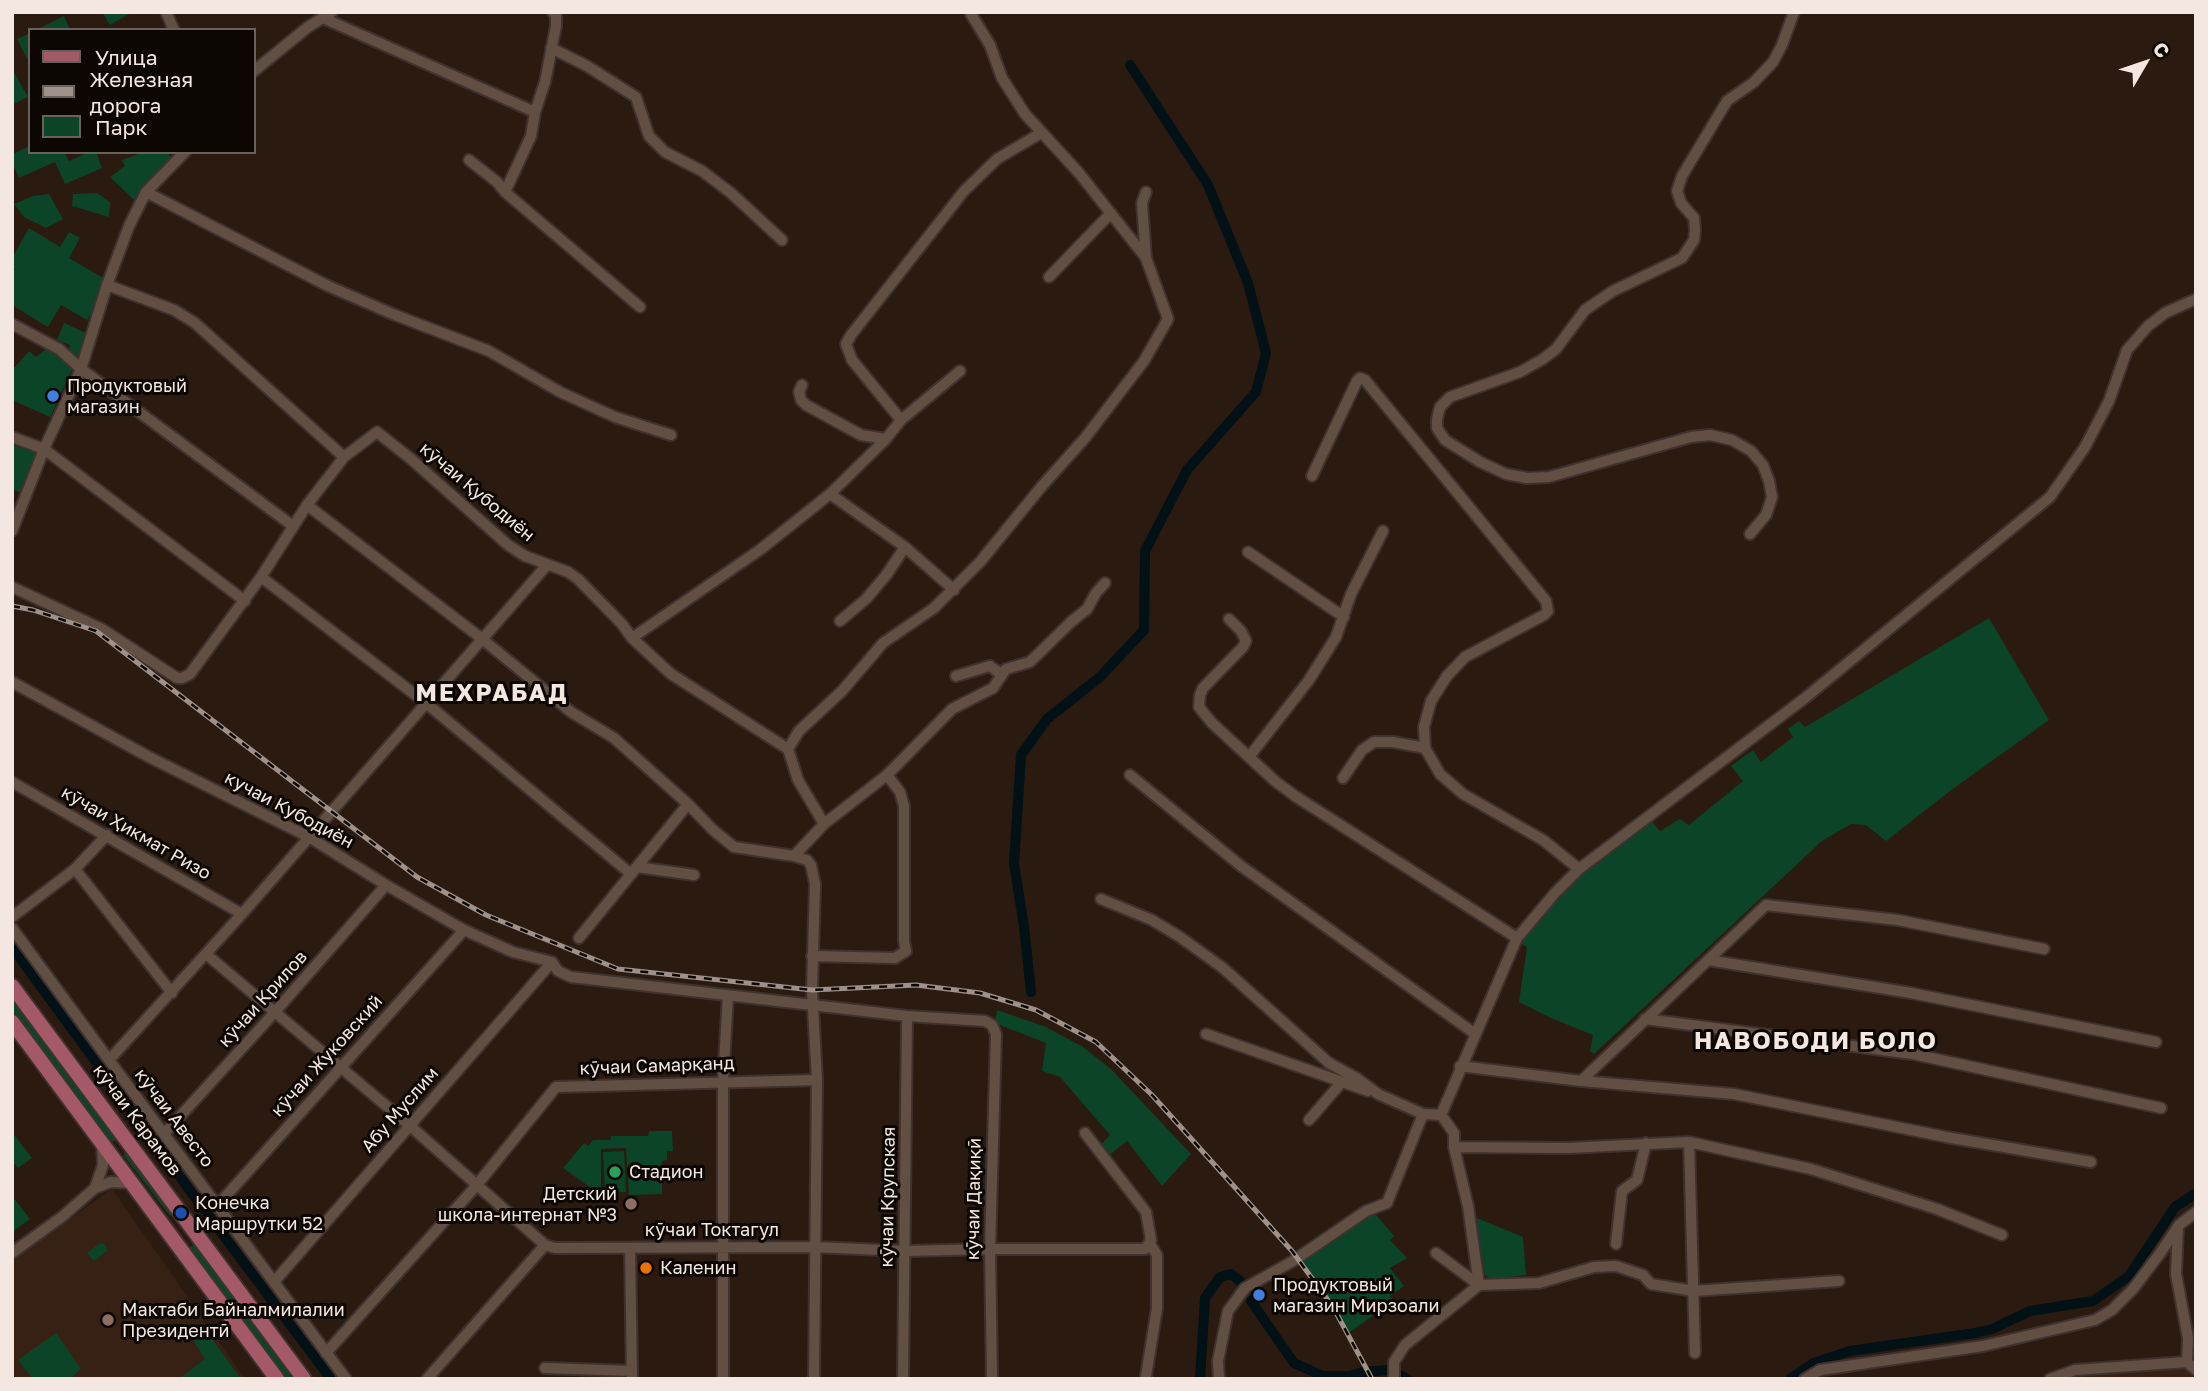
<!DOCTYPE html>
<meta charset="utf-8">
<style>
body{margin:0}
#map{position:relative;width:2208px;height:1391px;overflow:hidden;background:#2a1a10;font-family:"Golos Text",sans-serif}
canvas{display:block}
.frame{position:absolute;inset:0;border:14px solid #f3e7e0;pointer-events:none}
.legend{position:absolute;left:28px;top:28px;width:228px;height:126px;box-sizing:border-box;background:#0d0704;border:2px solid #69615c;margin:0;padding:9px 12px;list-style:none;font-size:21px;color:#f3e7e0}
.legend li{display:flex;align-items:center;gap:14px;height:35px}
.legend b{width:35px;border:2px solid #69615c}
.north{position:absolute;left:2110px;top:28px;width:70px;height:70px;-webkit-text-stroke:5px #0d0704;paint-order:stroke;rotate:51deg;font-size:19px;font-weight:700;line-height:28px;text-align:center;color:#f3e7e0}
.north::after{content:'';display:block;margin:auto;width:24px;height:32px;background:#f3e7e0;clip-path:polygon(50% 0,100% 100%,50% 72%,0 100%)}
</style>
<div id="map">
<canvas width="2208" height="1391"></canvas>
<div class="frame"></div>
<ul class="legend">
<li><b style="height:9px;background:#a45967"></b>Улица</li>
<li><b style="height:9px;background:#9f9189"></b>Железная дорога</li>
<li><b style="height:19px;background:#0c4428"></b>Парк</li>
</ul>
<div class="north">С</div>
</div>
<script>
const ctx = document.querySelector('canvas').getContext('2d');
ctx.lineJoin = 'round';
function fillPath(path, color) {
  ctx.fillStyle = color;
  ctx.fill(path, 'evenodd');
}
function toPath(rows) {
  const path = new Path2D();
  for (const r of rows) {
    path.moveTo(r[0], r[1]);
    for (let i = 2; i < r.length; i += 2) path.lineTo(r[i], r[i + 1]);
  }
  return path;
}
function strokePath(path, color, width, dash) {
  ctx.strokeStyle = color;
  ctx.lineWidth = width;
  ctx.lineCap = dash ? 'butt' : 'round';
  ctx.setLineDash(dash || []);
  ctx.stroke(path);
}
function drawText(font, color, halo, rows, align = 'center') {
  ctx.font = font + ' "Golos Text",sans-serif';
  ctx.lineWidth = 6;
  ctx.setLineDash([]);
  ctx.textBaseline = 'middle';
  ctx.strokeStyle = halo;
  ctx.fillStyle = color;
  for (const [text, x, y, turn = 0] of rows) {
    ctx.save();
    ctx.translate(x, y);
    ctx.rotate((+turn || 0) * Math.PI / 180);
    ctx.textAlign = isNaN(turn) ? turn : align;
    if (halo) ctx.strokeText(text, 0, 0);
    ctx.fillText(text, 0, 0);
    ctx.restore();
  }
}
fillPath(toPath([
 [112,1189,245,1379,12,1379,12,1261],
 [2186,1367,2196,1379,2065,1379,2087,1372]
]), '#372114');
fillPath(toPath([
 [102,12,128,12,129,14,110,25],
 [64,16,70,30,36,30],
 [30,33,30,64,17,39],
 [12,69,28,97,12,105],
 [30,146,30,152,64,152,69,161,89,152,96,152,102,168,65,184,55,162,19,178,12,162,12,154],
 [144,152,167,152,171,157,134,200,110,177,125,166,122,160],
 [97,193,110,202,109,217,72,206,73,194],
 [49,194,63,219,46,228,24,217,14,204,33,196],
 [29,228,60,247,69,232,80,238,69,258,110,282,87,320,61,305,48,327,12,305,12,274,15,269,12,267,12,258],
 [64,323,90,335,81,357,68,351,70,345,57,340],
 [50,346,74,366,50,417,12,400,12,367,15,367,29,351,36,357],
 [12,444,21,448,23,444,39,451,21,493,12,489],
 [1989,618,2049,720,1954,788,1886,841,1866,825,1851,824,1822,841,1594,1054,1590,1051,1593,1035,1551,1018,1519,1002,1527,947,1521,944,1546,906,1579,872,1650,819,1660,831,1680,819,1689,825,1743,781,1731,766,1753,750,1761,762,1793,737,1788,729,1799,721,1805,727],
 [12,994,120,1137,112,1142,12,1010],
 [997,1010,1046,1027,1083,1047,1111,1069,1191,1154,1162,1186,1127,1141,1108,1156,1100,1146,1110,1135,1060,1077,1042,1071,1046,1043,995,1023],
 [649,1131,672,1131,673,1151,667,1151,667,1160,662,1161,662,1194,629,1195,626,1148,601,1149,601,1195,563,1168,584,1143,588,1146,593,1140,610,1140,611,1136,648,1136],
 [12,1132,32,1158,18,1168,12,1161],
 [125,1149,174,1216,169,1215,124,1156],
 [624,1151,626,1192,605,1193,603,1152],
 [12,1196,30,1219,12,1232],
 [1372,1210,1394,1236,1390,1240,1407,1258,1390,1268,1404,1286,1390,1296,1394,1301,1347,1334,1298,1259],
 [1474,1217,1523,1237,1526,1275,1491,1279,1485,1275],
 [100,1243,106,1245,107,1251,94,1261,87,1253],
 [196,1243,295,1379,284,1379,252,1335,189,1248],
 [200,1323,241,1379,179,1379,205,1359,190,1335],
 [56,1333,81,1369,70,1379,33,1379,18,1360]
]), '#0c4428');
strokePath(toPath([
 [12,947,205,1211,331,1379],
 [1031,992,1024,926,1014,864,1021,755,1047,719,1100,677,1144,630,1145,551,1187,470,1256,392,1266,353,1248,283,1208,185,1130,65],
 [1251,1301,1294,1363,1323,1376,1350,1376,1363,1372,1388,1370],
 [1395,1372,1407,1379],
 [1200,1379,1205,1298,1220,1277,1231,1274,1240,1281],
 [1790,1379,1814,1363,1850,1351,1975,1333,1992,1329,2030,1311,2093,1301,2129,1276,2175,1207,2196,1193]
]), '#021116', 10);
const minor = toPath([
 [166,12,174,30],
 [971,14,990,45,1002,78,1025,114,1079,173,1146,258],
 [323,18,535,112,545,82,556,26,556,15,553,12],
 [551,48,587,66,636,97,649,136,665,152,702,171,731,193,782,240],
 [254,71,308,27,332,12],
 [535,112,531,136,505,192,640,307],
 [469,160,497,182,505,192],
 [146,192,328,286,395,315,489,351,560,392,615,417,671,435],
 [1049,277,1111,213],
 [107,285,174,310,195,323,344,457],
 [12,324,59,349,81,369,293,526],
 [802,385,799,392,801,400,806,405,861,435,886,439],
 [901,420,852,360,846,344,851,335,964,191,997,159,1041,133],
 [12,437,44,449,245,601],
 [1312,476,1357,381,1360,378,1365,380,1546,601,1548,611,1544,615,1465,657,1447,676,1431,701,1424,727,1425,748,1440,774,1463,794,1543,840,1579,869],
 [830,494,905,547,954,590],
 [307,505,481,638,571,712,614,738,688,804],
 [12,531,44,449,81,369,107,285,129,226,146,192,185,152],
 [1750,534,1766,515,1772,497,1769,481,1763,465,1751,451,1732,440,1710,435,1691,437,1549,477,1527,478,1506,474,1480,462,1445,440,1437,428,1437,419,1440,407,1450,397,1520,372,1543,359,1556,349,1585,310,1613,291,1682,258,1694,240,1695,230,1694,218,1681,203,1677,191,1682,176,1727,101,1754,82,1773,62,1782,45,1794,12],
 [1248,552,1344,617],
 [261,577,307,505,344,457,377,432,411,459,508,545,525,556,568,572,578,579,622,624,632,638,671,674,788,749,798,780,824,824,794,856],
 [12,587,102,629,177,678,182,678,190,674,261,577,426,703,631,874],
 [1229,619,1241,631,1246,641,1243,647,1203,688,1200,695,1199,707,1212,723,1275,781,1295,796,1517,938],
 [840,621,866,599,887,574,905,547],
 [632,638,761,549,830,494,886,439,901,420,960,371],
 [956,676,990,666,1001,674],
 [12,682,149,757,309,837,386,885,464,930,513,952,552,962],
 [788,749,799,731,842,691,883,643,934,608,980,562,1042,486,1085,438,1144,361,1168,319,1146,258,1142,203,1146,192],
 [1249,757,1309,680,1336,637,1351,594,1383,531],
 [1130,775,1241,866,1474,1033],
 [1343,778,1362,750,1374,742,1393,742,1425,748],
 [12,782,242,914],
 [824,824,887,775,952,709,993,688,1006,669,1030,662,1072,621,1087,609,1096,593,1105,583],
 [637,867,694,875],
 [75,869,172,993],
 [1101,899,1152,920,1180,937,1223,968,1329,1063,1358,1079,1378,1094,1423,1114,1441,1115],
 [12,917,75,869,107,835],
 [12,928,109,1060],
 [579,938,688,804,713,830,734,847,794,856,807,860,811,865,815,884,812,990,817,1080,814,1379],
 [206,954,409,1125,545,1245,555,1248,814,1247,906,1251,990,1249,1145,1249,1151,1240,1146,1212,1085,1133],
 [812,956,895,958,906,951,904,941,904,806,900,792,887,775],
 [1708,960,1911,993,2156,1042],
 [552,962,558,971,571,977,907,1016,985,1021,992,1025,996,1034,990,1249,992,1379],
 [1645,1019,1913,1054,2161,1108],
 [1206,1034,1368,1091],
 [1460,1066,1581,1081,1734,1094,1946,1137,2091,1162],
 [1581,1081,1766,905,1898,920,2044,949],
 [1441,1115,1517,938,1555,893,1579,869,1805,698,2050,497,2085,447,2109,401,2127,350,2148,326,2165,313,2196,299],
 [1309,1120,1341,1083],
 [164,1134,274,1013,386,885],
 [1689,1142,1695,1353],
 [1454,1147,1568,1148,1689,1142,1811,1169,1937,1209,2002,1235],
 [95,1188,103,1165,102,1144],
 [217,1206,464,930],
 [2178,1227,2176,1274,2188,1338,2187,1362,2196,1370],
 [1616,1244,1622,1191,1637,1180,1646,1143],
 [630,1248,632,1379],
 [12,1253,63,1216,95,1188,111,1182,132,1183],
 [1436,1253,1479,1285,1539,1283,1594,1267,1616,1266,1643,1275,1651,1284,1694,1291,1839,1281],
 [274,1282,552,962],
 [326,1353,476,1186,556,1087,817,1080],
 [545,1368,632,1371],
 [1146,1376,1157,1308,1157,1255,1150,1244],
 [346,1379,109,1060,242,914,547,565],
 [427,1379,545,1245],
 [723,1379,723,1082,728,995],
 [903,1379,907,1016],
 [1219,1379,1218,1361,1228,1311,1245,1288,1293,1261,1366,1211,1387,1203,1423,1114],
 [1394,1379,1394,1362,1405,1345,1479,1285,1468,1206,1454,1147,1454,1133,1441,1115],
 [1805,1379,1820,1370,1983,1346,2095,1320,2112,1310,2133,1289,2161,1252,2179,1225,2196,1212],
 [2050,1379,2075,1370,2187,1362]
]);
const major = toPath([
 [12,986,304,1379],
 [12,1022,277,1379]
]);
strokePath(minor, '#3f322e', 14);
strokePath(major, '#3f322e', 18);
strokePath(minor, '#624f44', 10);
strokePath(major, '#a45967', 14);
const rail = toPath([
 [12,606,33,610,96,631,417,877,486,915,618,969,812,990,916,985,980,993,1036,1010,1096,1042,1152,1095,1292,1251,1333,1307,1372,1379]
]);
strokePath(rail, '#9f9189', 5);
strokePath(rail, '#0d0704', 2.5, [8]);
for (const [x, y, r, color] of [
 [53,396,7,"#3f7fe0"],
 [615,1172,7,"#2e9e5b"],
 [631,1204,7,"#8d6e63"],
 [181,1213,7,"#1a4fb4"],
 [646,1268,7,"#e8710a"],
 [1259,1295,7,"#3f7fe0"],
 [108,1320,7,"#8d6e63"]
]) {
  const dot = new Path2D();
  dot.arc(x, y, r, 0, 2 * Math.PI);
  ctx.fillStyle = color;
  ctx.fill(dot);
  strokePath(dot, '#0d0704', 2.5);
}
drawText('18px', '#f3e7e0', '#0d0704', [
 ["Продуктовый",67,386],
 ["магазин",67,407],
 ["Стадион",629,1172],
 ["Детский",617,1194,"right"],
 ["школа-интернат №3",617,1215,"right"],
 ["Конечка",195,1203],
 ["Маршрутки 52",195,1224],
 ["Каленин",660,1268],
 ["Продуктовый",1273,1285],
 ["магазин Мирзоали",1273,1306],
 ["Мактаби Байналмилалии",122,1310],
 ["Президентӣ",122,1331]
], 'left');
drawText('18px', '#f3e7e0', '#0d0704', [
 ["кӯчаи Қубодиён",477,492,40],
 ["кучаи Кубодиён",289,810,28],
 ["кӯчаи Ҳикмат Ризо",136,833,30],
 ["кӯчаи Крилов",263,999,-48],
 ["кӯчаи Жуковский",327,1056,-48],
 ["кӯчаи Самарқанд",657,1066,-2],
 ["Абу Муслим",400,1110,-49],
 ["кӯчаи Авесто",174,1118,53],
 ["кӯчаи Карамов",137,1120,53],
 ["кӯчаи Крупская",888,1197,-89],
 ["кӯчаи Дақиқӣ",974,1199,-89],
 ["кӯчаи Токтагул",712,1230]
]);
ctx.letterSpacing = '2px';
drawText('bold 24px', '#f3e7e0', '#0d0704', [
 ["МЕХРАБАД",492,693],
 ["НАВОБОДИ БОЛО",1816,1041]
]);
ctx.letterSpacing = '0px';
</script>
